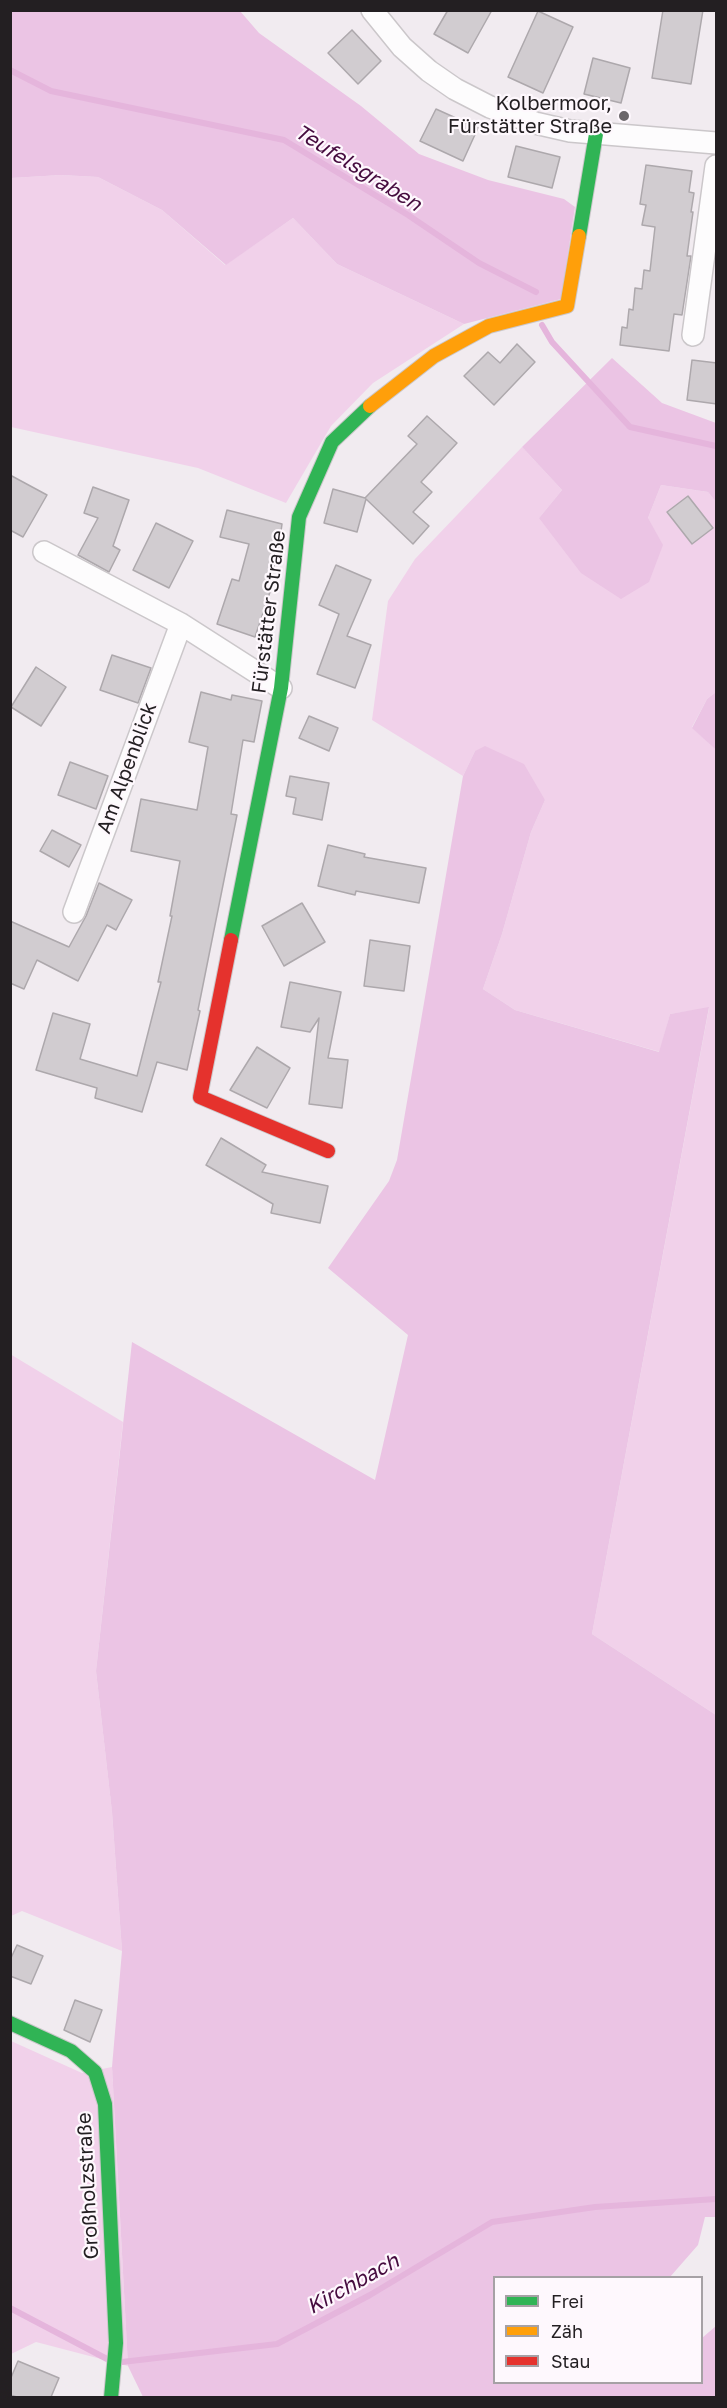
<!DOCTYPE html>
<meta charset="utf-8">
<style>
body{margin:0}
#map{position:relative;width:727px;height:2408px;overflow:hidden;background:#f1ebf0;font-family:"Golos Text",sans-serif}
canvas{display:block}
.frame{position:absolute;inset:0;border:12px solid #231f22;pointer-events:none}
.legend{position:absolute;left:493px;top:2276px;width:210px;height:108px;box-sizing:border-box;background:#fef8fd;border:2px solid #a6a1a5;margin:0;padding:8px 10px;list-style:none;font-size:18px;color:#231f22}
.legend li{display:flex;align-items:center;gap:12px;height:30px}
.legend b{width:30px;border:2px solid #a6a1a5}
</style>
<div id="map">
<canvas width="727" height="2408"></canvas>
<div class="frame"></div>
<ul class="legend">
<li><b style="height:8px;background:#30b455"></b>Frei</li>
<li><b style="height:8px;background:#ff9f0a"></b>Zäh</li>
<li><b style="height:8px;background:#e5322d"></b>Stau</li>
</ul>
</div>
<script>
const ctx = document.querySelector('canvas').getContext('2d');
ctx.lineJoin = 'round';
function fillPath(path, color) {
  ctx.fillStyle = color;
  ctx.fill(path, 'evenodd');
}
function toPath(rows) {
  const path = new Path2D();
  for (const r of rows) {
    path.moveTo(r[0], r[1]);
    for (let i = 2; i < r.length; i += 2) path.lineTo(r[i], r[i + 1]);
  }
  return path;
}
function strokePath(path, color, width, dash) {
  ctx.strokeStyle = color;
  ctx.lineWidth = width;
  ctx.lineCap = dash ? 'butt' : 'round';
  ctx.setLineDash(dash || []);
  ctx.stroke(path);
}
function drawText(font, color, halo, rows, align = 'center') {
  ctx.font = font + ' "Golos Text",sans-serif';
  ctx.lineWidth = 4.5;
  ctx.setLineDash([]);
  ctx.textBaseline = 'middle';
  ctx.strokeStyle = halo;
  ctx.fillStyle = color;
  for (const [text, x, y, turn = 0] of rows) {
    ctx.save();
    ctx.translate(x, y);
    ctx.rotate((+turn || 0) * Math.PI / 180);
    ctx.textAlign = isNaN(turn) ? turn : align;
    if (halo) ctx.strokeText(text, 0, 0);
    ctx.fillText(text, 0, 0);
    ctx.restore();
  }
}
fillPath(toPath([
 [61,175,98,177,162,210,225,265,293,218,337,264,464,324,373,383,331,426,286,503,198,468,11,427,11,178],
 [522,447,562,490,539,518,648,518,661,485,708,492,716,502,716,692,707,699,692,727,716,750,716,1715,592,1634,709,1008,670,1014,660,1052,515,1010,483,989,502,934,531,832,545,800,475,751,463,776,372,720,388,601,415,559],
 [10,1354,123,1422,96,1671,112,1812,122,1951,22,1911,11,1916],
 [11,2041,82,2073,112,2067,128,2366,36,2342,11,2354]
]), '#f1d1ea');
fillPath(toPath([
 [11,11,240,11,259,33,361,106,419,154,488,180,564,199,575,207,561,299,464,324,337,264,293,218,226,265,162,210,98,177,61,175,11,178],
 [612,358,662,403,716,423,716,502,708,492,661,485,648,518,663,545,649,582,621,599,581,573,539,518,562,490,522,447],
 [716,692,716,750,692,728,707,699],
 [485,746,524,764,545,800,531,832,502,934,483,989,515,1010,659,1052,670,1014,709,1007,592,1634,716,1715,716,2217,705,2217,698,2245,670,2277,494,2278,494,2382,702,2382,702,2338,716,2326,716,2397,143,2397,128,2366,112,2067,122,1951,112,1812,96,1671,132,1342,375,1480,408,1335,328,1268,389,1181,397,1160,463,776,475,751]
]), '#ebc4e4');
strokePath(toPath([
 [10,70,51,91,284,140,408,215,479,263,536,292],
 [542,325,552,342,630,427,716,446],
 [10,2308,107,2359],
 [122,2362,277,2344,370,2295,492,2222,595,2207,716,2199]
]), '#e5b5dc', 6);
const building = toPath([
 [448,10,492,10,468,53,434,34,448,10],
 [663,10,703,10,691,84,652,78,663,10],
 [538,11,573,27,543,93,508,77,538,11],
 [352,30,381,61,358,84,328,53,352,30],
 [593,58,630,68,621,103,584,94,593,58],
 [436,109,478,128,463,161,420,141,436,109],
 [516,146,560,157,552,188,508,177,516,146],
 [646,165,692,171,689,192,694,193,691,212,693,212,687,256,691,256,682,315,674,314,669,351,620,345,622,327,627,328,629,309,633,310,635,288,642,289,644,270,650,271,655,227,642,225,646,205,640,204,646,165],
 [517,344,535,362,494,405,464,376,488,352,500,363,517,344],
 [692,360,717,363,717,404,687,400,692,360],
 [427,416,457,443,421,482,432,492,413,512,429,526,413,544,366,499,357,532,324,523,333,489,365,498,417,444,408,436,427,416],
 [10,475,47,495,23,537,10,530,10,475],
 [93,487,129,500,113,546,120,550,109,572,78,555,98,518,84,513,93,487],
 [688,496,713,528,692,544,667,512,688,496],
 [227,510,282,524,279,546,268,591,270,592,255,637,217,624,232,579,239,581,249,544,220,537,227,510],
 [156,523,193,541,169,588,133,570,156,523],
 [336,565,371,580,347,636,371,645,355,688,317,674,339,614,319,605,336,565],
 [112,655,151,668,138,703,100,690,112,655],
 [36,667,66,687,41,726,11,707,36,667],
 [201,692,231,700,232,695,262,701,254,742,243,740,231,814,237,815,198,1010,200,1011,187,1070,157,1062,142,1112,95,1098,97,1088,36,1070,53,1013,90,1024,80,1059,137,1076,161,982,158,982,172,916,170,916,180,861,131,851,141,799,197,810,208,747,189,742,201,692],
 [309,716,338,728,329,751,299,738,309,716],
 [70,762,108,776,96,809,58,795,70,762],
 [290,776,329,783,322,820,293,814,296,798,286,796,290,776],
 [52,830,81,845,69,867,40,851,52,830],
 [328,845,365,854,364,857,426,868,419,903,356,891,355,895,318,886,328,845],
 [99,883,132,900,116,930,107,925,78,981,37,960,24,989,10,983,10,921,69,947,86,916,99,883],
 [302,903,325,942,284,966,262,926,302,903],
 [370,940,410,946,404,991,364,986,370,940],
 [290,982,341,992,328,1058,348,1060,342,1108,309,1104,319,1018,310,1032,281,1027,290,982],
 [257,1047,290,1068,267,1108,230,1090,257,1047],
 [221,1138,266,1165,262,1172,328,1186,320,1223,271,1213,273,1204,206,1165,221,1138],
 [17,1945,43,1956,31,1984,10,1976,10,1960,17,1945],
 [75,2000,102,2010,90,2042,64,2030,75,2000],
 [18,2361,59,2378,51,2397,17,2397,10,2395,10,2380,18,2361]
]);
fillPath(building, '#d1ccd0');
strokePath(building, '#ada8ac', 1.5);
const street = toPath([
 [372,10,402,47,429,71,455,89,490,107,535,123,570,131,716,143],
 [693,335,716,166],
 [44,552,181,624,281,688],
 [74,912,181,624]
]);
const fast = toPath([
 [579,236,596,134],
 [231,940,281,688,299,517,332,442,370,406],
 [10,2023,71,2051,95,2072,105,2104,116,2343,111,2398]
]);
const slow = toPath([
 [370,406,434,356,489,326,567,306,579,236]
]);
const jam = toPath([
 [231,940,200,1097,328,1151]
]);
strokePath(street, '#cbc7ca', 24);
strokePath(fast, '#cbc7ca', 16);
strokePath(slow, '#cbc7ca', 16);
strokePath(jam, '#cbc7ca', 16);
strokePath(street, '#fdfcfd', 21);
strokePath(fast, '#30b455', 14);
strokePath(slow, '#ff9f0a', 14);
strokePath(jam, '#e5322d', 14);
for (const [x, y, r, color] of [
 [624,116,6,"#6b666a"]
]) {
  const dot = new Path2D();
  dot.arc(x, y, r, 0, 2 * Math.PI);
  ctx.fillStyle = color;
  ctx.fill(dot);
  strokePath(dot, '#fef8fd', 2);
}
drawText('20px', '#231f22', '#fef8fd', [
 ["Kolbermoor,",612,104],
 ["Fürstätter Straße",612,127]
], 'right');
drawText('20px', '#231f22', '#fef8fd', [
 ["Fürstätter Straße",269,612,-83],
 ["Am Alpenblick",127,768,-70],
 ["Großholzstraße",88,2186,-93]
]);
drawText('italic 21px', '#460c3f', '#fef8fd', [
 ["Teufelsgraben",358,168,32],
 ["Kirchbach",353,2284,-29]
]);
</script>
